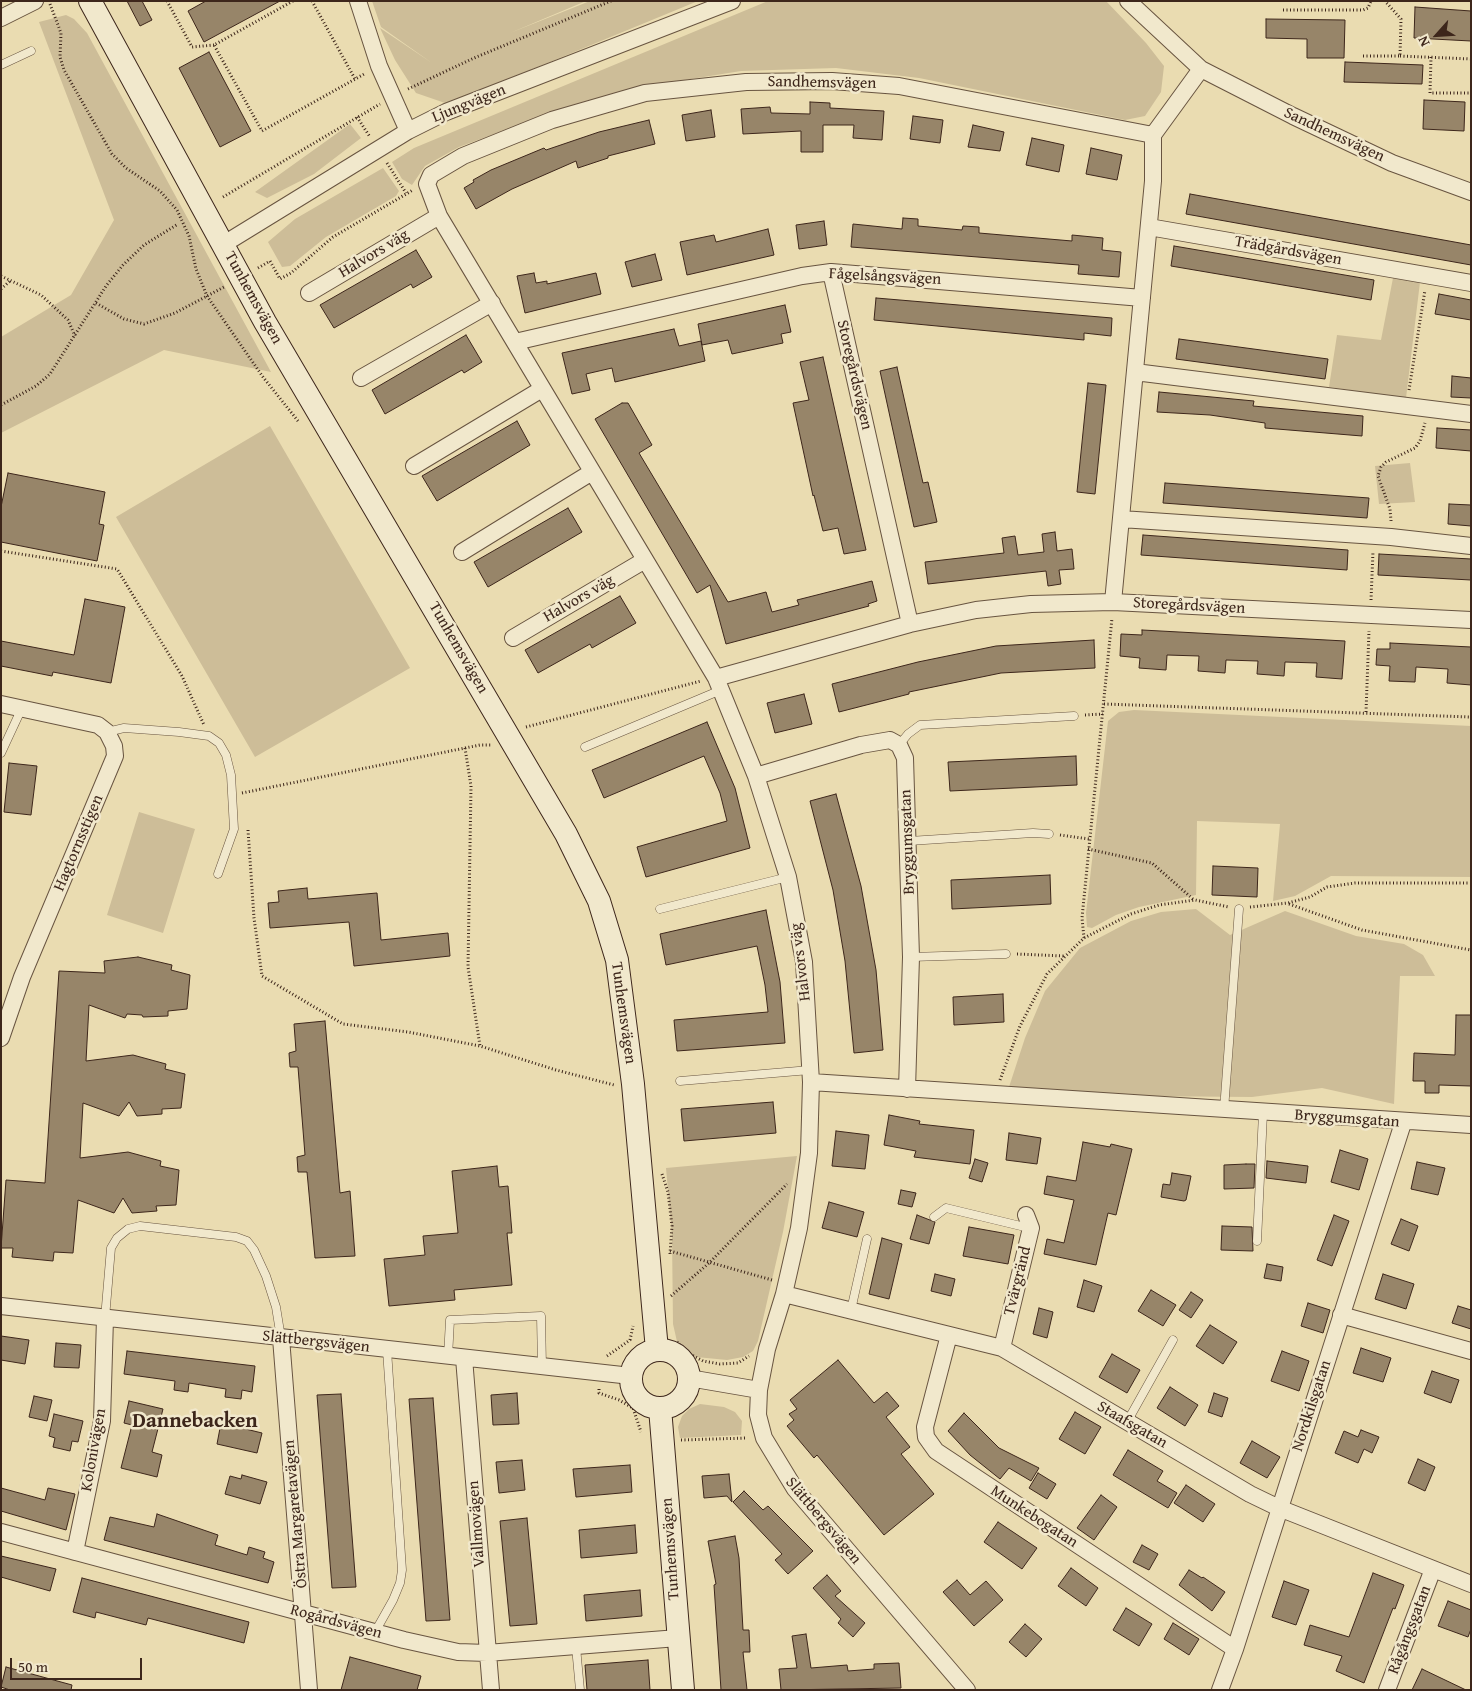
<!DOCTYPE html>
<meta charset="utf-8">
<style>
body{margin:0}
#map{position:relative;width:1472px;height:1691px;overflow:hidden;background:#eadcb1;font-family:"Gentium Book Plus",serif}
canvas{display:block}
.frame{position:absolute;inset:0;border:2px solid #3d261b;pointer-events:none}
.north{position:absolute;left:1412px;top:10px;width:50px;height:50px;-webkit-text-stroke:4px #f1e8cc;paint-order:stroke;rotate:244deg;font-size:14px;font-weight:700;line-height:20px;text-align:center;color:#3d261b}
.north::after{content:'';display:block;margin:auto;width:18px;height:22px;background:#3d261b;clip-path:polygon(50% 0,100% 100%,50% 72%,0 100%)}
.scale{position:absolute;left:10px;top:1658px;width:132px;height:22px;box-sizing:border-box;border:2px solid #3d261b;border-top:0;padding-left:6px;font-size:15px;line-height:18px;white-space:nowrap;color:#3d261b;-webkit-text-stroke:4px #f1e8cc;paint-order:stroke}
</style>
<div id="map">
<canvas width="1472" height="1691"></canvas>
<div class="frame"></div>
<div class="north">N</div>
<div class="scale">50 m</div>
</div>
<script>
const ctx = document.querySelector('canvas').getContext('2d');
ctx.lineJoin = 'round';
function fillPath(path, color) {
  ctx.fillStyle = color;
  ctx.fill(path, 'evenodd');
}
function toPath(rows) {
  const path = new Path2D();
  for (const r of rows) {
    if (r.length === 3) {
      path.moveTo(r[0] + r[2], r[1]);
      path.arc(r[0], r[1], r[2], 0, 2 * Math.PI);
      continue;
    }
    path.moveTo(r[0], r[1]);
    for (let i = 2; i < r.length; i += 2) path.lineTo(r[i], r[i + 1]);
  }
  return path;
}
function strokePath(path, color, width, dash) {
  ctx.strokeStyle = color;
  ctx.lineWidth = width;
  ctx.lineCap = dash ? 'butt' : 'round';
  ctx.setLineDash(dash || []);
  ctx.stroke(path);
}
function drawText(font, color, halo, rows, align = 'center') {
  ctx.font = font + ' "Gentium Book Plus",serif';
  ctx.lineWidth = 5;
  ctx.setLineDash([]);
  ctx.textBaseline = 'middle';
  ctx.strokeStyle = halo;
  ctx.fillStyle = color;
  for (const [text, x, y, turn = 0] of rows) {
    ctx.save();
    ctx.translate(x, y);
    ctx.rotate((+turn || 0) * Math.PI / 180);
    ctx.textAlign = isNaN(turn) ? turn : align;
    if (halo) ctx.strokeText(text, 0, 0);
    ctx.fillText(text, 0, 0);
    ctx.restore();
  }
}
fillPath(toPath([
 [372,1,586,1,510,33,590,1,698,1,448,104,416,93,395,60,380,28,432,63,381,27],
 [768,1,1106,1,1146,43,1164,66,1161,92,1145,116,1125,120,919,78,836,68,741,71,641,87,548,114,459,147,425,166,412,185,402,179,392,162,414,148],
 [66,15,74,19,87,33,271,372,164,350,1,433,1,337,71,295,114,220,39,22],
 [350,124,361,138,314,174,267,198,255,192],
 [383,168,399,191,396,196,326,237,290,266,282,267,268,242,295,219],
 [1393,278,1420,282,1406,398,1329,387,1337,335,1381,340],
 [270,426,410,668,255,757,116,517],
 [1410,463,1415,502,1379,504,1375,466],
 [1134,710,1471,726,1471,877,1331,876,1295,896,1273,901,1280,824,1197,821,1196,895,1139,907,1116,915,1092,928,1087,927,1086,913,1108,721,1119,712],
 [139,812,195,829,163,933,107,915],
 [1196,909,1230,935,1285,911,1356,936,1404,944,1423,955,1435,976,1400,976,1394,1104,1322,1088,1252,1097,1136,1096,1123,1092,1135,1096,1009,1087,1025,1038,1045,991,1080,948,1131,921,1161,912],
 [797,1156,783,1232,758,1341,753,1351,743,1357,727,1360,686,1356,678,1346,673,1324,672,1236,666,1168],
 [700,1404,724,1407,735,1412,742,1421,741,1435,680,1438,678,1427,682,1416,689,1409]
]), '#cdbd98');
const building = toPath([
 [127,1,142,1,152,20,140,26,127,1],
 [206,1,280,1,204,42,188,11,206,1],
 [1415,7,1471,11,1471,41,1414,38,1415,7],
 [1266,19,1345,20,1344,58,1307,58,1307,39,1266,38,1266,19],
 [209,52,251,131,220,147,179,68,209,52],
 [1345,62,1423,65,1422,84,1344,82,1345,62],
 [1424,100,1465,102,1464,131,1423,129,1424,100],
 [810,102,830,103,830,108,884,111,882,140,853,138,854,125,823,125,823,152,801,152,801,131,743,134,741,109,770,107,771,113,810,114,810,102],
 [711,110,715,137,686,141,682,115,711,110],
 [913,116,943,120,940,143,910,139,913,116],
 [649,120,655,144,608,156,608,158,578,168,576,161,512,189,476,209,464,188,474,182,473,180,491,170,544,148,546,150,599,132,649,120],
 [973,125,1004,132,1000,151,968,147,973,125],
 [1032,138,1064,145,1059,172,1026,165,1032,138],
 [1091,148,1122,155,1117,180,1086,174,1091,148],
 [1190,194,1471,245,1471,265,1186,214,1190,194],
 [903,218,918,219,918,226,962,230,963,226,979,227,979,233,1072,241,1072,235,1103,238,1102,250,1121,252,1119,277,1078,274,1079,265,851,247,853,224,902,229,903,218],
 [824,221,827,245,799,249,796,225,824,221],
 [768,229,774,255,687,275,680,242,714,235,716,242,768,229],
 [1174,246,1374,280,1371,300,1171,266,1174,246],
 [416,250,432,277,413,288,411,284,334,328,320,305,416,250],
 [655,254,662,280,632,287,625,262,655,254],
 [534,273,536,283,547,281,547,284,596,273,601,294,525,313,517,276,534,273],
 [1439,294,1471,300,1471,320,1435,314,1439,294],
 [876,298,1112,318,1111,336,1084,333,1084,340,874,320,876,298],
 [785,305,791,332,781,334,783,343,732,354,728,340,702,345,698,324,785,305],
 [674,329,679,346,701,341,705,361,615,382,612,368,586,374,590,390,572,394,562,353,674,329],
 [466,335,482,362,464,373,462,370,385,414,372,390,466,335],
 [1179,339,1328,359,1325,379,1176,359,1179,339],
 [823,357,866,550,844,554,838,528,823,531,814,495,813,496,793,403,809,400,800,362,823,357],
 [897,367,923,483,928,482,937,522,914,527,880,371,897,367],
 [1452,376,1471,378,1471,398,1451,397,1452,376],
 [1088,383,1106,385,1095,494,1077,492,1088,383],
 [1159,392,1254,401,1253,406,1363,416,1362,436,1265,428,1265,423,1210,415,1157,412,1159,392],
 [622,403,628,403,652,445,639,453,728,602,766,592,772,612,799,605,797,600,872,581,877,601,868,604,869,606,726,644,710,585,697,593,595,419,622,403],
 [517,421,530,445,437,501,422,476,517,421],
 [1437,428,1471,430,1471,451,1436,448,1437,428],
 [8,473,105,492,99,524,104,525,97,561,1,542,1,507,8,473],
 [1165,483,1369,498,1367,518,1163,503,1165,483],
 [1449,504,1471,505,1471,526,1448,524,1449,504],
 [568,508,582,532,488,587,474,562,568,508],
 [1055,532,1057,551,1072,549,1074,569,1059,570,1061,584,1048,586,1046,571,928,584,925,562,1004,553,1002,538,1015,536,1018,555,1044,552,1042,534,1055,532],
 [1143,535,1348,550,1347,570,1141,555,1143,535],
 [1379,554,1471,559,1471,580,1378,575,1379,554],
 [620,596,636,623,592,648,590,644,538,673,525,650,620,596],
 [85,599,125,607,111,683,53,672,52,676,1,666,1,641,74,655,85,599],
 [1142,630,1345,641,1342,679,1316,677,1317,663,1285,662,1284,676,1257,674,1258,661,1226,660,1225,673,1198,671,1199,656,1167,655,1166,670,1139,668,1140,658,1120,656,1121,634,1142,635,1142,630],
 [1094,640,1095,668,1001,673,909,692,909,694,839,712,832,684,918,662,996,646,1094,640],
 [1390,643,1471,647,1471,685,1447,683,1448,669,1416,667,1415,682,1389,681,1390,666,1376,665,1377,649,1390,649,1390,643],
 [804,694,812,724,775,733,767,703,804,694],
 [707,722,735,788,750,848,646,877,637,847,727,821,720,793,704,756,604,798,592,770,707,722],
 [1076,756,1077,785,950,791,948,762,1076,756],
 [9,763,37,766,31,815,4,812,9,763],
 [836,794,861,886,876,970,883,1050,854,1053,845,961,833,890,810,801,836,794],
 [1213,866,1258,868,1257,897,1212,895,1213,866],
 [1050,875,1051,904,952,909,951,880,1050,875],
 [307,888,308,899,377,893,381,940,448,933,450,956,354,966,349,922,270,928,268,903,279,902,278,891,307,888],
 [766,910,780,982,785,1043,677,1051,674,1020,768,1012,765,985,757,946,666,965,660,934,766,910],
 [138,957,172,965,171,970,190,975,187,1009,168,1011,168,1016,143,1017,142,1015,127,1014,125,1018,89,1005,86,1061,133,1055,166,1064,165,1069,185,1074,181,1108,162,1109,162,1114,137,1116,129,1102,119,1116,83,1103,80,1158,128,1152,161,1161,160,1166,179,1170,176,1205,156,1206,157,1211,132,1213,123,1198,114,1213,78,1200,73,1253,54,1252,53,1261,12,1257,13,1248,1,1248,6,1180,45,1183,59,971,105,973,104,961,138,957],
 [1003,994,1004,1022,954,1025,953,997,1003,994],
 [1456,1015,1471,1015,1471,1086,1439,1085,1439,1093,1425,1093,1425,1081,1413,1081,1414,1053,1455,1055,1456,1015],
 [325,1021,340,1193,350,1191,355,1256,315,1258,307,1172,298,1172,297,1157,305,1155,298,1067,290,1067,289,1053,296,1051,294,1024,325,1021],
 [773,1102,776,1133,684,1141,681,1109,773,1102],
 [889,1115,920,1121,919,1124,974,1130,970,1164,914,1157,916,1151,884,1145,889,1115],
 [836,1131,869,1135,865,1169,832,1166,836,1131],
 [1009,1133,1041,1138,1037,1164,1006,1160,1009,1133],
 [1083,1142,1110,1147,1111,1144,1132,1149,1116,1215,1108,1213,1096,1265,1044,1254,1047,1239,1064,1243,1074,1200,1044,1194,1047,1176,1076,1181,1083,1142],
 [1340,1150,1368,1159,1359,1190,1331,1182,1340,1150],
 [975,1159,988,1163,982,1182,969,1178,975,1159],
 [1267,1161,1308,1166,1306,1183,1266,1178,1267,1161],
 [1417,1162,1445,1168,1438,1195,1411,1189,1417,1162],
 [1246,1164,1255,1164,1254,1188,1224,1189,1224,1165,1246,1164],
 [497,1166,499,1187,508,1186,512,1233,507,1233,512,1285,454,1290,455,1300,389,1306,384,1259,425,1255,423,1236,458,1233,452,1171,497,1166],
 [1172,1173,1191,1176,1186,1200,1184,1201,1161,1197,1163,1184,1170,1185,1172,1173],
 [901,1190,916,1193,912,1207,898,1204,901,1190],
 [829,1202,864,1212,857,1237,822,1228,829,1202],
 [917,1215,935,1222,929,1244,910,1239,917,1215],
 [1334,1215,1349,1221,1332,1266,1317,1260,1334,1215],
 [1401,1219,1418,1226,1409,1251,1391,1244,1401,1219],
 [1222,1226,1252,1227,1253,1251,1221,1250,1222,1226],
 [969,1227,1014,1235,1008,1264,963,1256,969,1227],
 [882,1238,902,1244,889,1299,869,1294,882,1238],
 [1267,1264,1283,1267,1281,1281,1264,1278,1267,1264],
 [935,1274,955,1279,951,1296,931,1291,935,1274],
 [1383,1274,1414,1284,1406,1309,1375,1299,1383,1274],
 [1084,1280,1102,1286,1094,1312,1077,1307,1084,1280],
 [1151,1290,1176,1305,1163,1326,1138,1311,1151,1290],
 [1191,1292,1203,1300,1191,1318,1179,1310,1191,1292],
 [1308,1303,1330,1310,1323,1333,1301,1326,1308,1303],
 [1458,1306,1471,1310,1471,1329,1452,1323,1458,1306],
 [1039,1308,1053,1312,1047,1338,1033,1334,1039,1308],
 [1210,1325,1237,1342,1223,1364,1196,1346,1210,1325],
 [1,1336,29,1340,25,1364,1,1360,1,1336],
 [56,1343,81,1345,79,1368,54,1367,56,1343],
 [1361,1348,1391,1358,1383,1382,1353,1373,1361,1348],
 [127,1351,255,1366,252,1392,242,1390,241,1399,225,1397,226,1389,189,1383,188,1392,174,1390,175,1381,124,1374,127,1351],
 [1282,1351,1309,1361,1299,1391,1271,1381,1282,1351],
 [1112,1354,1140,1370,1127,1393,1099,1377,1112,1354],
 [838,1360,874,1403,887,1392,899,1406,886,1417,910,1447,901,1454,934,1494,884,1535,817,1455,814,1458,787,1426,794,1420,789,1414,797,1409,790,1400,838,1360],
 [1432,1371,1459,1380,1451,1403,1424,1393,1432,1371],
 [1170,1387,1198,1405,1185,1426,1157,1408,1170,1387],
 [517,1393,519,1424,493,1425,491,1395,517,1393],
 [1214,1393,1228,1398,1222,1417,1208,1412,1214,1393],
 [341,1394,356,1587,332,1588,317,1395,341,1394],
 [34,1396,52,1400,47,1421,29,1417,34,1396],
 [433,1398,450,1620,426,1621,409,1399,433,1398],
 [129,1401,163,1409,152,1452,162,1455,157,1477,121,1468,132,1425,124,1423,129,1401],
 [1075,1412,1101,1427,1085,1454,1059,1439,1075,1412],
 [964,1413,999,1448,1039,1468,1031,1481,1009,1468,1000,1479,970,1455,948,1431,964,1413],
 [54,1414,83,1421,78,1442,72,1441,70,1451,53,1447,55,1438,49,1436,54,1414],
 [221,1423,262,1433,257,1453,217,1444,221,1423],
 [1361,1430,1379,1437,1372,1453,1364,1449,1358,1463,1335,1453,1344,1431,1358,1437,1361,1430],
 [1252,1441,1280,1457,1267,1478,1240,1463,1252,1441],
 [1128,1450,1163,1471,1157,1481,1177,1493,1168,1508,1113,1475,1128,1450],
 [1418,1459,1435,1467,1425,1491,1408,1483,1418,1459],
 [522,1460,525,1490,499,1493,496,1462,522,1460],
 [630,1465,632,1492,576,1497,573,1469,630,1465],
 [1038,1473,1056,1484,1047,1499,1029,1488,1038,1473],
 [729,1474,732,1502,727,1496,704,1498,702,1476,729,1474],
 [242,1475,267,1482,260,1504,225,1494,230,1476,241,1479,242,1475],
 [1186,1485,1215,1504,1203,1522,1174,1503,1186,1485],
 [1,1488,45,1500,48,1488,75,1494,66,1530,1,1511,1,1488],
 [744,1491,763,1510,768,1506,813,1551,788,1574,775,1560,782,1554,733,1502,744,1491],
 [1101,1495,1117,1507,1094,1540,1077,1528,1101,1495],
 [157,1514,218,1535,215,1545,247,1555,249,1547,265,1552,263,1558,274,1562,268,1583,104,1540,110,1517,154,1527,157,1514],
 [527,1518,537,1624,510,1626,500,1521,527,1518],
 [998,1522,1037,1548,1022,1569,984,1542,998,1522],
 [635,1525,637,1553,581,1558,579,1530,635,1525],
 [735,1536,739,1558,743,1630,749,1630,750,1652,743,1652,747,1690,721,1690,714,1585,716,1584,708,1541,735,1536],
 [1142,1545,1158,1554,1149,1570,1133,1562,1142,1545],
 [1,1556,56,1569,50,1591,1,1577,1,1556],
 [1071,1568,1098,1588,1086,1606,1058,1586,1071,1568],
 [1189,1570,1202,1578,1203,1577,1225,1592,1212,1611,1179,1585,1189,1570],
 [1373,1573,1404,1585,1395,1609,1393,1608,1364,1683,1336,1671,1342,1656,1304,1645,1310,1625,1349,1637,1373,1573],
 [827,1575,841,1591,835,1596,865,1623,853,1637,838,1623,841,1619,813,1588,827,1575],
 [82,1578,249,1622,244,1643,148,1618,146,1625,96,1612,95,1618,73,1612,82,1578],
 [957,1580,970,1595,986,1581,1003,1600,974,1626,943,1592,957,1580],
 [1284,1581,1309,1590,1296,1625,1272,1617,1284,1581],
 [640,1590,642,1616,586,1621,584,1595,640,1590],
 [1448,1601,1471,1610,1471,1629,1468,1637,1438,1626,1448,1601],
 [1126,1608,1152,1624,1139,1646,1113,1630,1126,1608],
 [1173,1623,1199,1639,1189,1655,1164,1639,1173,1623],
 [1025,1624,1042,1639,1026,1657,1009,1642,1025,1624],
 [806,1634,811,1668,847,1665,848,1671,874,1669,874,1664,899,1663,901,1688,781,1690,779,1669,797,1668,792,1636,806,1634],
 [350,1657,421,1676,417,1690,341,1690,350,1657],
 [648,1660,650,1690,587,1690,585,1665,648,1660],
 [6,1667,72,1685,71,1690,10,1690,1,1687,6,1667],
 [1422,1669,1466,1690,1412,1690,1422,1669]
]);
fillPath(building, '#978569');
strokePath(building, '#3d261b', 1);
const lane = toPath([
 [1,65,31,51],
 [107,732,124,728,179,732,209,736,219,743,226,755,231,775,234,829,218,874],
 [899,745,908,734,920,725,1074,716],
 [585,747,721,690],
 [1,753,21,710],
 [909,841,1033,833,1049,834],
 [660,909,788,877],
 [911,957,1006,954],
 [680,1081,810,1070],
 [1224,1110,1239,909],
 [934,1217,946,1208,1029,1228],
 [1257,1241,1263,1113],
 [851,1310,867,1239],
 [105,1318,111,1248,117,1238,128,1229,140,1226,236,1237,247,1241,254,1250,266,1276,276,1307,281,1338],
 [448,1357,450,1320,541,1316,542,1367],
 [1127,1422,1173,1340],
 [375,1632,393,1600,400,1583,402,1570,387,1350],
 [576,1647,580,1690]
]);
const street = toPath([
 [358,1,379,66,408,131],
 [1128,1,1201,69,1293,116,1392,163,1471,192],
 [1,18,35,1],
 [1149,227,1471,283],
 [224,244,408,131,446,112,732,1],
 [831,272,910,624],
 [309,293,439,216],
 [515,342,802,276,831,272,1142,298],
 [1135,372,1471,414],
 [361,378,492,303],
 [414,466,542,389],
 [1121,519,1391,537,1471,546],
 [462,552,592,472],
 [1113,602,1153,181,1153,135],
 [513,638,645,560],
 [716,678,910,624,976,610,1031,604,1113,602,1471,620],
 [1,704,98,725,107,732,114,746,115,756,22,977,1,1038],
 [756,776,861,745,890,740,899,745,905,758,911,957,907,1089],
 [811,1082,1471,1125],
 [784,1294,1002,1348,1250,1494,1279,1508,1471,1584],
 [1,1306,631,1376],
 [1341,1315,1471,1351],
 [949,1335,925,1427,926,1437,936,1451,1235,1649],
 [281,1338,309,1690],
 [1002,1348,1031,1228,1026,1215],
 [464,1358,491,1690],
 [689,1378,759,1390],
 [1,1532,404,1640,458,1652,487,1653,678,1638],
 [75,1552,102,1421,105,1318],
 [967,1690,795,1489,764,1438,758,1415,759,1390,767,1349,784,1294,799,1228,809,1153,811,1082,804,962,788,877,756,776,716,678,439,216,427,184,431,175,463,156,552,120,645,93,746,82,832,81,899,86,1153,135,1201,69],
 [1220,1690,1235,1649,1403,1123],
 [1387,1690,1433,1569]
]);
const secondary = toPath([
 [90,1,265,322,566,834,599,901,617,960,633,1084,657,1350],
 [660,1379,29],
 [660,1408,683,1690]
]);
strokePath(lane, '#685440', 9);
strokePath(street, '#685440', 18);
strokePath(secondary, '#3d261b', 24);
strokePath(toPath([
 [167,1,192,47,214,45],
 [293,1,214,45,262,131,366,73],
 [312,1,355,79],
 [50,4,61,33,60,57,64,70,112,154,126,168,160,191,177,210,189,236,196,269,207,296,263,377,298,421],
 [1283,10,1363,10,1368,8,1371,1],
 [1363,56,1400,56,1401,19,1385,1],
 [1400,56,1471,59],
 [1431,57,1430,93,1471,93],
 [408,89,474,58,611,1],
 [357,117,370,137],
 [387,163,406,193],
 [223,197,380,104],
 [258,268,270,261,280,279,291,273,333,237,413,190],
 [1,276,41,295,68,320,75,336],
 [1,289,10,281],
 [96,303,124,319,144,324,175,313,224,287],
 [1409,390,1425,290],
 [1,405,36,386,50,374,106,286,123,265,144,245,178,224],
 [1391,521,1390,509,1378,476,1381,467,1386,462,1415,448,1420,441,1425,423],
 [1,551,117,569,182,676,204,725],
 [1371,600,1373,551],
 [1104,704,1471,717],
 [1366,712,1369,631],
 [1085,715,1103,714],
 [526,727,701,681],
 [465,748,471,786,468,967,480,1046],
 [242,793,480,745,491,745],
 [248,830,254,918,262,976,343,1024,408,1032,480,1046,556,1070,614,1085],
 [1060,835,1089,839],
 [1088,849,1152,863,1194,900],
 [1289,904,1362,930,1471,950],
 [1250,907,1288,903,1310,897,1327,887,1355,883,1471,883],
 [1084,938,1082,918,1112,618],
 [1017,954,1064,956],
 [1000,1080,1020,1026,1047,974,1084,938,1131,914,1159,905,1195,900,1229,907],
 [662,1174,668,1192,672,1226,670,1254],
 [670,1251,772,1280],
 [671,1296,709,1263,787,1184],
 [677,1342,688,1353,703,1361,720,1364,738,1363,749,1356],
 [607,1356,630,1340,633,1326],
 [599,1389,599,1393,619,1400,633,1408,641,1432],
 [681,1440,747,1438]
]), '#3d261b', 3, [1, 2.5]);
strokePath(lane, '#f1e8cc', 8);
strokePath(street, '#f1e8cc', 16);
strokePath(secondary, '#f1e8cc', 22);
drawText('16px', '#3d261b', '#f1e8cc', [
 ["Sandhemsvägen",822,83,1],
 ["Ljungvägen",469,104,-22],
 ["Sandhemsvägen",1334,135,25],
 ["Trädgårdsvägen",1288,251,10],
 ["Halvors väg",374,254,-31],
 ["Fågelsångsvägen",885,277,3],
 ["Tunhemsvägen",253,298,61],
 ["Storegårdsvägen",854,375,77],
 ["Halvors väg",579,599,-30],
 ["Storegårdsvägen",1189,606,3],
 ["Tunhemsvägen",458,648,60],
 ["Bryggumsgatan",908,842,-92],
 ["Hagtornsstigen",79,843,-67],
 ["Halvors väg",801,962,-97],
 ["Tunhemsvägen",623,1013,82],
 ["Bryggumsgatan",1347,1119,4],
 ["Tvärgränd",1018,1281,-76],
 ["Slättbergsvägen",316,1342,6],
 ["Nordkilsgatan",1312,1406,-72],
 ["Staafsgatan",1132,1425,30],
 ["Kolonivägen",94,1450,-80],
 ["Östra Margaretavägen",296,1514,-95],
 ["Munkebogatan",1034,1517,33],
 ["Slättbergsvägen",823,1521,50],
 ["Vallmovägen",477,1524,-94],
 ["Tunhemsvägen",671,1549,-94],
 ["Rogårdsvägen",336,1622,15],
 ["Rågångsgatan",1410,1630,-69]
]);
drawText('bold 21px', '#3d261b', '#f1e8cc', [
 ["Dannebacken",195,1422]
]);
</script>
